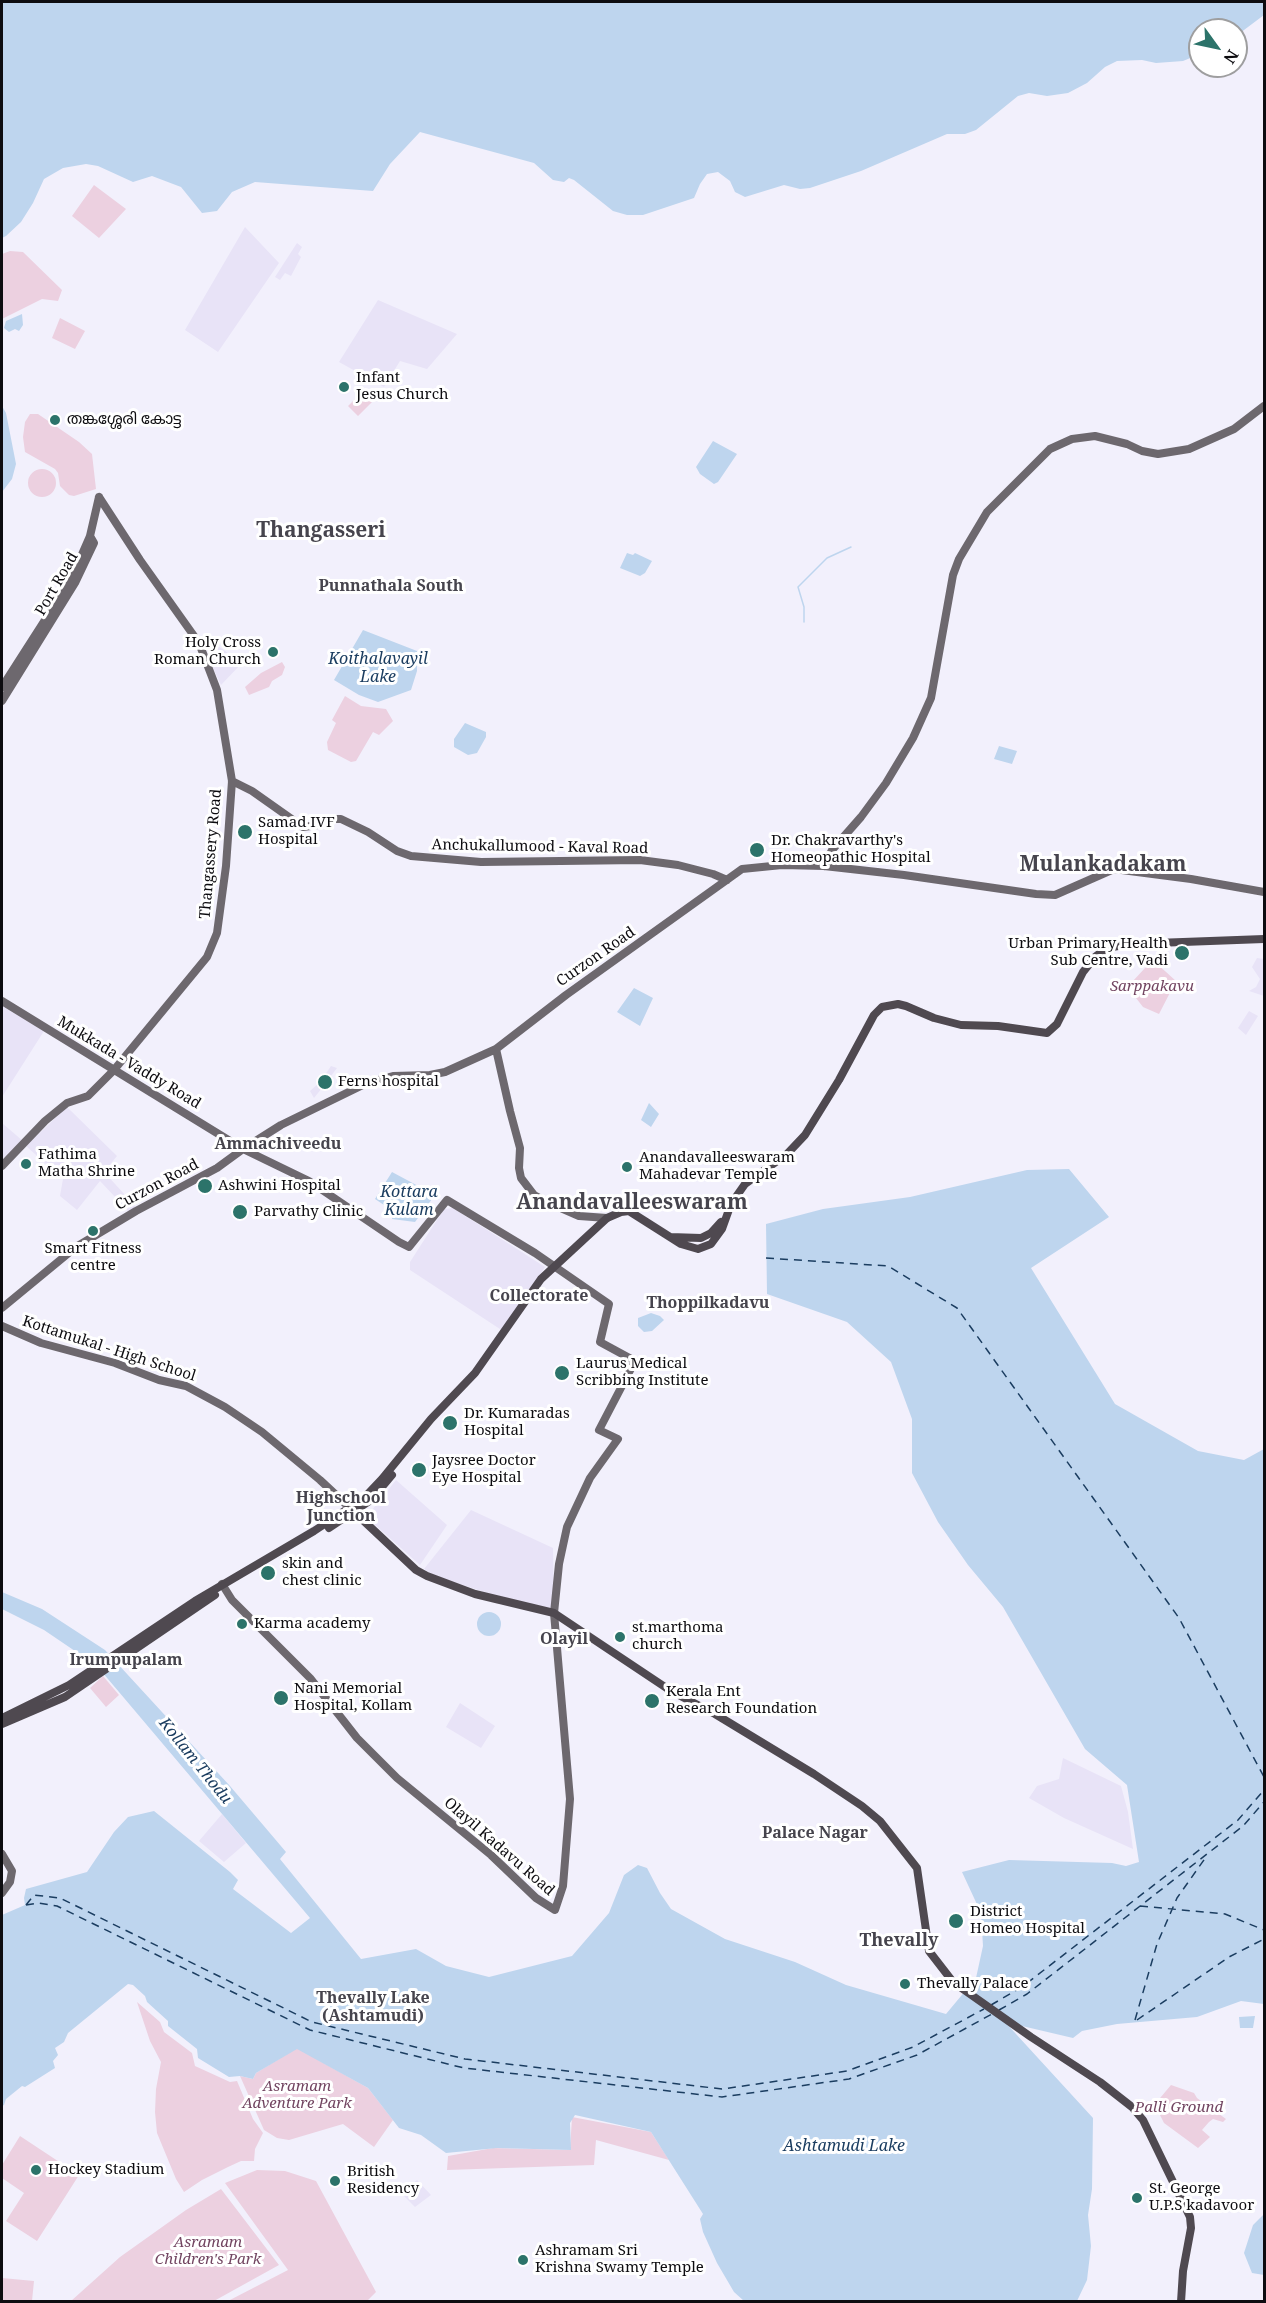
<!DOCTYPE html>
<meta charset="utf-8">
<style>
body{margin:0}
#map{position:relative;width:1266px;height:2303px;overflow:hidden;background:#f2f0fc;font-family:"Noto Serif",serif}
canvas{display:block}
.frame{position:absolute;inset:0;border:3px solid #0d0c10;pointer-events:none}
.north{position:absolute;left:1188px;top:18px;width:60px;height:60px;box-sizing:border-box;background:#fff;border:2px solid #9e9e9f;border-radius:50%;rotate:123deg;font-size:16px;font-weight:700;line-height:24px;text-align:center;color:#0d0c10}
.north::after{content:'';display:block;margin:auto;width:21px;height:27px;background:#2c736a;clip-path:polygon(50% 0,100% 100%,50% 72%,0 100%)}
</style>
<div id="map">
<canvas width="1266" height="2303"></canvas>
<div class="frame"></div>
<div class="north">N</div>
</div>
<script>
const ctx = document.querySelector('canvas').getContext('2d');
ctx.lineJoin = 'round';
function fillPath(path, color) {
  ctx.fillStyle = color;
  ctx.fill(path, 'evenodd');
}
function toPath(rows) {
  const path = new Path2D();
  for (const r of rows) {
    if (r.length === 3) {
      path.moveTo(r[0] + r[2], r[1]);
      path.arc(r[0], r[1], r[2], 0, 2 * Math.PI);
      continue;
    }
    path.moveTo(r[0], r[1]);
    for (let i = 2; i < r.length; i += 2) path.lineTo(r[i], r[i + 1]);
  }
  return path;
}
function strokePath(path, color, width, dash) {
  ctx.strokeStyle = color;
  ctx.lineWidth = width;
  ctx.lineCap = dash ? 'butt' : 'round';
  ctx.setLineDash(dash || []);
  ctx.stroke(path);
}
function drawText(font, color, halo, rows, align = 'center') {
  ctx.font = font + ' "Noto Serif","Noto Sans Malayalam",serif';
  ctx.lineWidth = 6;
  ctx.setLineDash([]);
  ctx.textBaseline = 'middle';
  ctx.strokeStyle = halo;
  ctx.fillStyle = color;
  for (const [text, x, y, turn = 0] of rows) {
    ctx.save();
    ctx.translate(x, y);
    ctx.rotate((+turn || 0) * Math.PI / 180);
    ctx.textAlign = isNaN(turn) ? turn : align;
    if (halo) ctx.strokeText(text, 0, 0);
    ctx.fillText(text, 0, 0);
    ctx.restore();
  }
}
fillPath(toPath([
 [245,227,279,263,218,352,185,330],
 [297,243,302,247,298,254,301,257,291,276,285,273,280,280,275,277],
 [378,300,457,334,427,369,400,361,384,387,339,362],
 [218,646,242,663,221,685,207,655],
 [1257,958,1264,959,1264,996,1249,991,1256,987,1260,979,1252,967],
 [2,1006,44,1031,2,1097],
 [1249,1011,1258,1016,1246,1035,1238,1028],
 [331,1066,337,1068,328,1080,331,1084,325,1091,322,1088,314,1098,310,1091,320,1082],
 [67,1107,117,1156,104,1172,138,1209,131,1214,100,1181,77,1210,60,1196,63,1179,26,1146],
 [2,1123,23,1141,2,1163],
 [453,1208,545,1267,503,1331,410,1270,410,1262,444,1209],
 [396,1480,447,1525,420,1565,374,1524,368,1515],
 [471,1510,553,1548,554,1609,505,1599,433,1575,424,1569],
 [460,1703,495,1726,481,1748,446,1727],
 [1063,1758,1121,1786,1128,1812,1133,1849,1064,1818,1029,1798,1037,1786,1059,1779],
 [222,1814,246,1843,224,1862,199,1841],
 [417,2180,431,2195,415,2207,401,2193]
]), '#e8e3f7');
fillPath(toPath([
 [94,185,126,209,99,238,72,216],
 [10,251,23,252,62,290,58,301,42,299,2,319,2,254],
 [60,318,85,331,75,349,52,338],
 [361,393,372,402,358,416,348,406],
 [30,414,38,414,79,442,92,454,96,489,74,496,69,495,60,486,58,473,55,469,25,452,23,437,25,422],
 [42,483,14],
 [282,662,285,667,282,675,272,681,269,687,249,695,245,687,261,673],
 [345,696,361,706,386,709,393,721,379,735,373,732,356,761,351,762,328,750,327,742,336,723,332,720],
 [1155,962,1176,981,1159,1014,1143,1007,1129,989,1132,982,1145,968],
 [103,1676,119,1695,106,1707,90,1688],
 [137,2002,160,2022,164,2032,192,2053,195,2066,230,2082,237,2081,253,2119,263,2133,255,2149,254,2161,241,2161,228,2167,202,2180,184,2192,176,2179,157,2133,155,2112,156,2089,161,2062,150,2041],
 [297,2048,368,2088,393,2120,374,2147,343,2124,289,2140,277,2138,264,2130,240,2076,253,2079,256,2073],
 [1171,2085,1194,2093,1197,2098,1226,2119,1223,2122,1213,2119,1209,2122,1202,2130,1210,2137,1198,2148,1164,2123,1159,2113,1150,2110],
 [572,2117,651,2132,669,2160,596,2140,594,2165,447,2170,448,2156,493,2148,570,2150],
 [20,2136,79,2175,37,2241,6,2221,24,2193,2,2178,2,2165],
 [257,2170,285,2171,316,2181,376,2292,367,2301,228,2301,288,2270,225,2183],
 [221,2189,279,2265,214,2301,71,2301,120,2257,186,2210],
 [2,2278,34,2281,32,2301,2,2301]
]), '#ecd0e0');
fillPath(toPath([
 [2,2,1264,2,1264,15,1236,36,1236,30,1200,30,1200,54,1183,61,1156,63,1142,60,1117,61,1105,67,1087,83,1068,93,1047,96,1029,93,1018,96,976,130,965,134,947,134,861,171,810,188,800,189,784,185,745,197,735,192,730,181,718,172,707,174,700,184,694,198,643,215,627,215,613,211,574,180,569,178,564,182,553,180,534,163,420,132,390,164,373,191,255,182,232,192,217,211,202,213,181,187,152,176,133,182,98,166,86,164,63,168,44,179,33,203,21,222,6,236,2,238],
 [22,314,23,325,19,331,15,329,9,332,4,328,6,321],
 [2,406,6,413,16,464,12,479,2,492],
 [713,441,737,454,718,482,714,484,700,474,696,467],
 [627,553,633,555,635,553,652,561,645,573,640,576,620,568],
 [363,630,417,651,417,671,411,690,378,702,359,695,334,680],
 [465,723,486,732,486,737,477,753,468,755,454,747,454,739],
 [999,746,1017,751,1012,764,994,759],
 [634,988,653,998,640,1026,617,1012],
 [649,1103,659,1114,651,1127,641,1120],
 [1069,1169,1109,1217,1031,1268,1115,1404,1198,1451,1244,1460,1264,1449,1264,2004,1241,2001,1197,2017,1117,2024,1082,2031,1073,2038,1005,2022,1093,2118,1092,2189,1088,2215,1091,2246,1087,2280,1077,2301,744,2301,734,2292,717,2263,703,2232,700,2219,703,2214,651,2132,575,2115,570,2123,571,2150,497,2148,446,2153,421,2135,399,2128,368,2088,297,2049,256,2073,253,2079,240,2076,229,2077,198,2058,197,2049,168,2026,168,2021,147,2002,145,1996,133,1985,128,1984,68,2033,64,2042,55,2048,58,2055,53,2061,55,2068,25,2087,22,2086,6,2099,4,2105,2,2106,2,1915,25,1905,24,1898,26,1889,87,1872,114,1832,128,1817,154,1811,230,1872,238,1880,233,1889,291,1933,310,1918,97,1666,44,1630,2,1609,2,1592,42,1609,105,1650,230,1786,286,1852,280,1859,361,1959,416,1949,446,1966,489,1977,572,1956,609,1913,624,1875,638,1865,647,1868,660,1893,671,1909,725,1939,795,1962,846,1985,946,2014,976,1978,983,1946,981,1913,962,1872,1009,1860,1112,1863,1126,1866,1139,1862,1127,1785,1085,1749,1003,1607,968,1565,938,1522,912,1473,912,1419,891,1362,847,1322,767,1294,766,1224,823,1209,910,1197,1027,1170],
 [392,1172,435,1195,415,1222,392,1219,393,1211,375,1199],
 [651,1313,660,1316,664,1320,652,1331,644,1332,638,1326,638,1318],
 [489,1624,12],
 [1255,2016,1253,2028,1240,2028,1239,2017],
 [1264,2214,1264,2275,1252,2273,1244,2253,1253,2225]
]), '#bed5ee');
strokePath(toPath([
 [804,622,804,607,798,587,827,558,851,547]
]), '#bed5ee', 1.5);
strokePath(toPath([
 [766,1258,888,1266,957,1308,1179,1618,1264,1777],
 [26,1905,34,1895,60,1898,312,2022,465,2059,722,2089,847,2071,913,2047,984,2009],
 [26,1905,39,1903,57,1906,310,2030,464,2068,722,2097,849,2079,917,2055,992,2014],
 [1140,1906,1225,1914,1264,1930],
 [991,2005,1022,1987,1238,1820,1264,1790],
 [999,2010,1027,1994,1243,1826,1264,1802],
 [1135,2020,1157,1944,1177,1898,1206,1857],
 [1137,2020,1229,1957,1264,1939]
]), '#1b3d60', 1.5, [8, 6]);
strokePath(toPath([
 [2,687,63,592,76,568,90,536,99,497],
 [2,701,75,583,94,543,90,536],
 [232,781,252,791,303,827,318,825,333,819,341,819,368,832,397,851,411,856,481,862,640,860,678,865,713,874,727,880],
 [824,866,832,850,861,817,886,783,913,738,931,698,953,575,959,559,987,512,1050,449,1072,439,1095,436,1127,444,1142,451,1158,454,1189,449,1234,429,1264,406],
 [2,1001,243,1149,309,1181,399,1242,409,1247,447,1200,535,1253,609,1304,600,1342,635,1361,599,1430,618,1439,590,1478,567,1527,559,1564,554,1613,570,1799,563,1886,555,1910,536,1898,491,1855,397,1778,357,1738,310,1678,232,1600,222,1584],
 [496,1049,510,1111,520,1148,519,1168,521,1178,534,1195,547,1202,579,1216,607,1218],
 [2,1166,45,1121,67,1103,88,1096,114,1070,207,957,217,933,226,866,232,781,217,690,199,643,140,560,99,497],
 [2,1308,76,1247,136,1211,217,1168,243,1149,281,1125,367,1083,393,1076,430,1075,445,1072,496,1049,566,995,742,869,782,865,824,866,904,875,1036,894,1055,895,1114,869,1191,879,1264,892],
 [2,1326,41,1343,115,1363,159,1380,186,1386,225,1407,262,1432,320,1480,350,1508],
 [2,1854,12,1871,10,1882,2,1893]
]), '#6d686e', 8);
strokePath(toPath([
 [670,1237,701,1238,711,1233,721,1222],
 [350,1508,416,1570,427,1576,475,1594,554,1613,671,1691,715,1714,814,1774,862,1806,880,1821,917,1868,929,1951,953,1982,1031,2037,1100,2082,1132,2107,1143,2120,1190,2217,1191,2228,1183,2271,1181,2302],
 [329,1528,371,1500,392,1475],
 [2,1718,69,1685,195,1601,314,1531,364,1498,382,1479,431,1419,475,1373,541,1279,607,1218,621,1212,629,1211,681,1244,698,1249,711,1244,722,1229,731,1204,745,1184,787,1154,805,1135,839,1080,874,1015,882,1007,898,1004,906,1006,934,1018,961,1025,998,1026,1047,1033,1057,1024,1083,972,1095,957,1107,948,1129,944,1264,939],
 [2,1724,65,1697,215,1595]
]), '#4f4950', 8);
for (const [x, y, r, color] of [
 [344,387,6,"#2c736a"],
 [55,420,6,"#2c736a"],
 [273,652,6,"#2c736a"],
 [245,832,8,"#2c736a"],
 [757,850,8,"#2c736a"],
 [1182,953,8,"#2c736a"],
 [325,1082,8,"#2c736a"],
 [26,1164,6,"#2c736a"],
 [627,1167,6,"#2c736a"],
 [205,1186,8,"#2c736a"],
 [240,1212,8,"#2c736a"],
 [93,1231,6,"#2c736a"],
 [562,1373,8,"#2c736a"],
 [450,1423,8,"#2c736a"],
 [419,1470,8,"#2c736a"],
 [268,1573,8,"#2c736a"],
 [242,1624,6,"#2c736a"],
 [620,1637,6,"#2c736a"],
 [281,1698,8,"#2c736a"],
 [652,1701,8,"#2c736a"],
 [956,1921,8,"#2c736a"],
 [905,1984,6,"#2c736a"],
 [36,2170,6,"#2c736a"],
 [335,2181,6,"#2c736a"],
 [1137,2198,6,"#2c736a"],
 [523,2260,6,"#2c736a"]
]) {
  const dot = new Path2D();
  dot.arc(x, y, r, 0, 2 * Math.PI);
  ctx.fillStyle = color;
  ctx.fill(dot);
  strokePath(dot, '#fff', 2);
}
drawText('15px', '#0d0c10', '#fff', [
 ["Infant",356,378],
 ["Jesus Church",356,395],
 ["തങ്കശ്ശേരി കോട്ട",67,420],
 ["Holy Cross",261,643,"right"],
 ["Roman Church",261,660,"right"],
 ["Samad IVF",258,823],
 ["Hospital",258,840],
 ["Dr. Chakravarthy's",771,841],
 ["Homeopathic Hospital",771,858],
 ["Urban Primary Health",1168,944,"right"],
 ["Sub Centre, Vadi",1168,961,"right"],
 ["Ferns hospital",338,1082],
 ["Fathima",38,1155],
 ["Matha Shrine",38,1172],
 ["Anandavalleeswaram",639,1158],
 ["Mahadevar Temple",639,1175],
 ["Ashwini Hospital",218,1186],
 ["Parvathy Clinic",254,1212],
 ["Smart Fitness",93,1249,"center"],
 ["centre",93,1266,"center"],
 ["Laurus Medical",576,1364],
 ["Scribbing Institute",576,1381],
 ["Dr. Kumaradas",464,1414],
 ["Hospital",464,1431],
 ["Jaysree Doctor",432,1461],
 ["Eye Hospital",432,1478],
 ["skin and",282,1564],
 ["chest clinic",282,1581],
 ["Karma academy",254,1624],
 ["st.marthoma",632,1628],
 ["church",632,1645],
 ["Nani Memorial",294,1689],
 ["Hospital, Kollam",294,1706],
 ["Kerala Ent",666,1692],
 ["Research Foundation",666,1709],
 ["District",970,1912],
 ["Homeo Hospital",970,1929],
 ["Thevally Palace",917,1984],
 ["Hockey Stadium",48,2170],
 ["British",347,2172],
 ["Residency",347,2189],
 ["St. George",1149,2189],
 ["U.P.S kadavoor",1149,2206],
 ["Ashramam Sri",535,2251],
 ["Krishna Swamy Temple",535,2268]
], 'left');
drawText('15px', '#0d0c10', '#fff', [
 ["Port Road",57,584,-60],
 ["Anchukallumood - Kaval Road",540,847,1],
 ["Thangassery Road",211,854,-85],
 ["Curzon Road",596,957,-35],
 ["Mukkada - Vaddy Road",129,1063,31],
 ["Curzon Road",157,1185,-28],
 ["Kottamukal - High School",109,1349,18],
 ["Olayil Kadavu Road",499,1847,41]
]);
drawText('italic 15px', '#724561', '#fff', [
 ["Sarppakavu",1152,987],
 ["Asramam",297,2087],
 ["Adventure Park",297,2104],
 ["Palli Ground",1179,2108],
 ["Asramam",208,2243],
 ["Children's Park",208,2260]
]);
drawText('bold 16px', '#46444d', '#fff', [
 ["Punnathala South",391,586],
 ["Ammachiveedu",278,1144],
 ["Collectorate",539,1296],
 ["Thoppilkadavu",708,1303],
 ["Highschool",341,1498],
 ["Junction",341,1516],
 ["Olayil",564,1639],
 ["Irumpupalam",126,1660],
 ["Palace Nagar",815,1833],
 ["Thevally Lake",373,1998],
 ["(Ashtamudi)",373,2016]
]);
drawText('italic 16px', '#1b3d60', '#fff', [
 ["Koithalavayil",378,659],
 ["Lake",378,677],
 ["Kottara",409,1192],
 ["Kulam",409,1210],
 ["Kollam Thodu",195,1761,51],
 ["Ashtamudi Lake",844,2146]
]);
drawText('bold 18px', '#46444d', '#fff', [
 ["Thevally",899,1941]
]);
drawText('bold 21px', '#46444d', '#fff', [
 ["Thangasseri",321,531],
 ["Mulankadakam",1103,865],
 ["Anandavalleeswaram",632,1203]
]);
</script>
